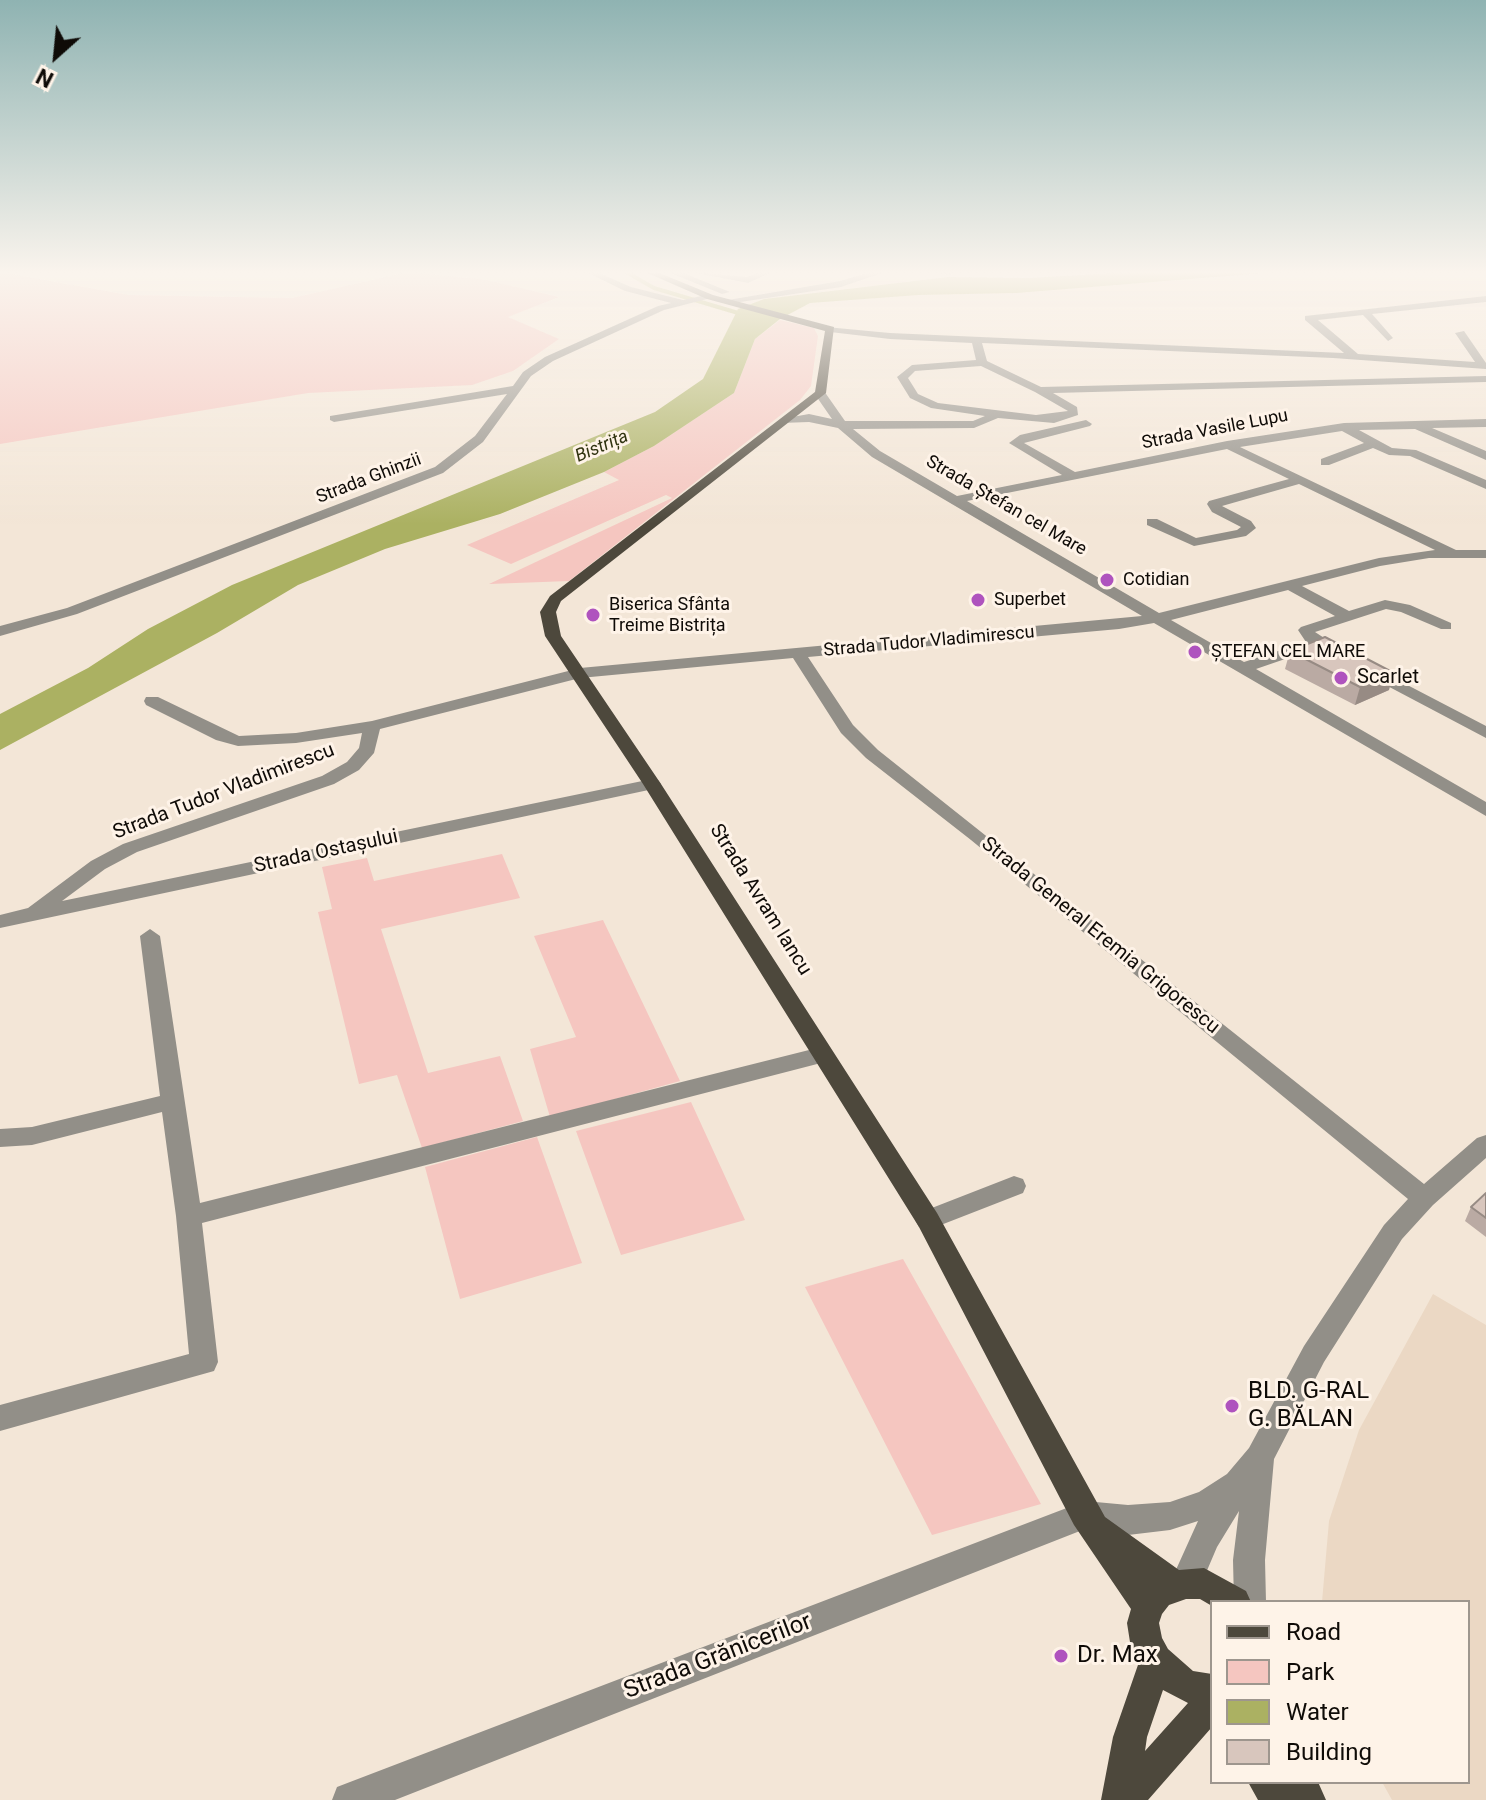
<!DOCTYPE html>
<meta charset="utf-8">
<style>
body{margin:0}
#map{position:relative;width:1486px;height:1800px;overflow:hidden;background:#f3e6d7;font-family:Roboto,sans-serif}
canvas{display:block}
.legend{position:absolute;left:1210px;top:1600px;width:260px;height:184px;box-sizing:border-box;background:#fef3e8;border:2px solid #9e968e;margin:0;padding:10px 14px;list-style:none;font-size:24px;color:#0f0b07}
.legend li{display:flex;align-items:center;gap:16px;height:40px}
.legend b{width:40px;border:2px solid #9e968e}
.north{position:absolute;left:16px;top:16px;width:80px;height:80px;-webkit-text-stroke:6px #fef3e8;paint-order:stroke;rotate:207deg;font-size:22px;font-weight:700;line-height:32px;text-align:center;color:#0f0b07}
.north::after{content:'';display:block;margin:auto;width:28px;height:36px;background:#0f0b07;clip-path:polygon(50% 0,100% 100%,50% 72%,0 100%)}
</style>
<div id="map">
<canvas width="1486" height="1800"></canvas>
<ul class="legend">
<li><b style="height:10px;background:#4d483c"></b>Road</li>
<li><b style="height:22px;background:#f5c6c0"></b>Park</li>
<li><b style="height:22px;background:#abb162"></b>Water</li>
<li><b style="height:22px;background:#d8c6bd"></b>Building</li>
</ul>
<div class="north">N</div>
</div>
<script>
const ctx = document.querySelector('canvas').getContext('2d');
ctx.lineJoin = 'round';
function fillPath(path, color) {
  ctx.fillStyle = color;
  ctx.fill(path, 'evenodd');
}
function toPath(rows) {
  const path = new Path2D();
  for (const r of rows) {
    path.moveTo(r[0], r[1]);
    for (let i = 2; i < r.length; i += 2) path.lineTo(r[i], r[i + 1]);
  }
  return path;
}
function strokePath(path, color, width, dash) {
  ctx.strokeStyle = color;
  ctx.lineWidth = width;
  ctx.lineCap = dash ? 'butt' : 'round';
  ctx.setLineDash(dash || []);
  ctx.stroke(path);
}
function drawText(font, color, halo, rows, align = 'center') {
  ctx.font = font + ' Roboto,sans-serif';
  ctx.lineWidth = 6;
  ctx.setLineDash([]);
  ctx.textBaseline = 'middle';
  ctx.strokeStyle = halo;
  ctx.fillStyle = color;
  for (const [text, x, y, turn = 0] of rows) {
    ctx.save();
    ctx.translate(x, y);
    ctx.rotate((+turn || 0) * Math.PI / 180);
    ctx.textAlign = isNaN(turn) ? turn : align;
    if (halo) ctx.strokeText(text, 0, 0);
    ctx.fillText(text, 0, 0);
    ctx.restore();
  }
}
fillPath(toPath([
 [1433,1294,1486,1325,1486,1800,1392,1800,1382,1782,1468,1782,1468,1602,1322,1602,1329,1521,1359,1430]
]), '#ebd8c4');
fillPath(toPath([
 [0,272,129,295,292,298,408,272,487,280,559,297,508,317,559,339,513,371,472,385,308,393,0,444],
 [780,320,814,328,818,336,811,386,800,400,569,581,489,584,672,498,666,495,511,564,467,545,619,480,604,472,654,446,734,393,755,339],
 [502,854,520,898,381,929,428,1073,500,1056,523,1121,422,1148,397,1075,359,1084,318,912,332,909,322,867,367,858,374,881],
 [603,920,680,1081,550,1117,530,1049,576,1037,534,936],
 [691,1102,745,1220,621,1255,576,1131],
 [537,1137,582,1263,460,1299,425,1167],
 [903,1259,1041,1504,932,1535,805,1287]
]), '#f5c6c0');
fillPath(toPath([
 [1132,272,1277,272,1017,293,919,295,810,303,780,319,755,339,734,393,654,446,604,472,500,514,385,549,298,585,217,633,0,750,0,714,88,668,148,629,232,585,655,412,703,379,738,309,764,299,948,277,1028,278]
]), '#abb162');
strokePath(toPath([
 [626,272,654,288,745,315]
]), '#abb162', 4);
fillPath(toPath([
 [586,272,597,272,631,287,683,300,710,294,715,297,664,310,553,361,531,376,483,442,443,473,77,614,0,636,0,626,67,608,435,467,475,436,507,394,334,422,330,420,330,416,513,386,523,372,545,357,658,306,671,303,625,291,586,272],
 [668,272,681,272,730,292,722,294,668,272],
 [691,272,747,277,760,272,772,272,748,283,691,272],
 [871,272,885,272,841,287,727,304,722,301,840,281,871,272],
 [932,272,955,272,950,275,932,272],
 [1486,296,1486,302,1372,314,1393,338,1388,341,1363,315,1318,320,1358,354,1475,362,1455,333,1464,331,1486,363,1486,369,1333,358,982,343,987,361,1041,387,1486,376,1486,382,1053,393,1077,407,1078,415,1054,423,998,418,974,428,853,429,880,451,957,496,1062,475,1009,443,1020,435,1086,420,1092,424,1090,426,1024,443,1075,472,1227,441,1344,423,1486,419,1486,427,1432,428,1486,451,1486,460,1415,429,1359,430,1392,448,1416,450,1486,480,1486,489,1410,456,1389,455,1373,448,1329,465,1321,465,1321,459,1364,443,1342,431,1240,447,1456,550,1486,550,1486,558,1429,558,1380,566,1302,586,1349,611,1385,600,1410,605,1451,623,1451,629,1441,629,1401,612,1386,609,1315,632,1344,651,1344,657,1332,657,1317,648,1256,669,1486,802,1486,816,1154,623,1119,629,808,657,853,725,878,750,1424,1184,1477,1138,1486,1135,1486,1158,1433,1205,1402,1239,1324,1362,1274,1459,1265,1560,1266,1602,1234,1602,1233,1560,1239,1511,1217,1547,1197,1594,1186,1599,1175,1594,1170,1583,1198,1521,1170,1530,1128,1535,1085,1529,395,1800,332,1800,337,1787,350,1782,1085,1501,1128,1505,1170,1502,1199,1492,1227,1474,1249,1448,1304,1346,1384,1225,1408,1199,971,840,866,758,841,733,793,658,580,678,380,729,374,753,359,770,334,784,137,852,105,869,62,901,652,779,658,780,661,784,658,788,0,928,0,915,28,908,91,861,123,844,322,776,347,762,359,748,362,733,296,743,238,746,216,740,146,705,144,701,146,697,158,697,239,736,296,733,372,721,580,668,1142,616,872,457,838,428,809,422,781,423,781,419,809,414,832,419,814,393,820,390,824,391,845,421,973,421,985,416,931,408,910,398,897,377,912,365,976,360,972,343,890,339,830,332,826,331,826,327,890,333,1344,353,1305,320,1305,316,1486,296],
 [981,366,1035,392,1068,411,1036,415,938,403,918,394,908,378,915,371,981,366],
 [1227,449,1289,479,1209,501,1207,504,1212,512,1241,527,1237,530,1196,538,1157,519,1147,519,1147,525,1194,546,1246,536,1256,528,1251,521,1222,506,1299,484,1435,550,1379,558,1159,613,967,501,1227,449],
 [1288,590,1335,616,1301,627,1298,630,1306,642,1244,662,1171,620,1288,590],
 [1367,664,1486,726,1486,738,1361,672,1359,669,1367,664],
 [150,929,160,936,200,1203,821,1047,829,1049,832,1055,829,1061,821,1063,202,1223,218,1362,214,1371,0,1431,0,1405,189,1354,176,1216,162,1112,32,1145,0,1147,0,1129,32,1127,160,1096,140,936,150,929],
 [1014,1176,1023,1179,1026,1186,1023,1193,928,1230,919,1227,915,1220,919,1213,1014,1176]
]), '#928f88');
fillPath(toPath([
 [645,272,657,272,713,295,834,327,826,393,561,601,556,612,561,636,661,784,937,1213,1105,1517,1179,1570,1204,1568,1246,1591,1251,1602,1212,1602,1212,1606,1200,1599,1186,1599,1169,1605,1162,1614,1159,1623,1162,1638,1168,1649,1193,1671,1212,1674,1212,1727,1148,1800,1101,1800,1113,1737,1139,1662,1130,1642,1127,1623,1131,1609,1074,1525,919,1227,643,784,545,636,540,612,550,596,815,392,825,331,707,299,645,272],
 [1163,1690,1188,1703,1145,1751,1147,1737,1163,1690],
 [1248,1782,1318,1782,1326,1800,1258,1800,1248,1782]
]), '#4d483c');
fillPath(toPath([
 [1290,651,1389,690,1355,705,1285,669],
 [1486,1193,1486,1237,1465,1221,1471,1207]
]), '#baaaa3');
fillPath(toPath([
 [1394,673,1389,690,1355,705,1360,687]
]), '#978b84');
const building = toPath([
 [1325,637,1394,673,1360,687,1290,651,1325,637],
 [1486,1193,1486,1218,1471,1207,1486,1193]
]);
fillPath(building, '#d8c6bd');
strokePath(building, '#978b84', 2);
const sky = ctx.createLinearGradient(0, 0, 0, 524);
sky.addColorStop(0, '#8fb3b2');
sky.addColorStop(0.52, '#faf4ed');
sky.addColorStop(1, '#faf4ed00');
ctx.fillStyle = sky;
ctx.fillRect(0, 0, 1486, 524);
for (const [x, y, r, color] of [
 [1107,580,8,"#af53be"],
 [978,600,8,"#af53be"],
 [593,615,8,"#af53be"],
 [1195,652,8,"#af53be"],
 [1341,678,8,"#af53be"],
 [1232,1406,8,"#af53be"],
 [1061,1656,8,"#af53be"]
]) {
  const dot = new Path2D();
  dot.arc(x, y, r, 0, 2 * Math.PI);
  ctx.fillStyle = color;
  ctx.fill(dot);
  strokePath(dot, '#fef3e8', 3);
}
drawText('18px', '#0f0b07', '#fef3e8', [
 ["Strada Vasile Lupu",1215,430,-11],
 ["Strada Ghinzii",369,479,-21],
 ["Strada Ștefan cel Mare",1006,506,30],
 ["Strada Tudor Vladimirescu",929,642,-5]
]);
drawText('italic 18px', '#313411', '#fef3e8', [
 ["Bistrița",602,447,-23]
]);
drawText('18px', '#0f0b07', '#fef3e8', [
 ["Cotidian",1123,580],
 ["Superbet",994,600],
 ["Biserica Sfânta",609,605],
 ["Treime Bistrița",609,626],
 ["ȘTEFAN CEL MARE",1211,652]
], 'left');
drawText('20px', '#0f0b07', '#fef3e8', [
 ["Scarlet",1357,678]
], 'left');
drawText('20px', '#0f0b07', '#fef3e8', [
 ["Strada Tudor Vladimirescu",224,792,-21],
 ["Strada Ostașului",326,852,-12],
 ["Strada Avram Iancu",760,900,58],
 ["Strada General Eremia Grigorescu",1100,936,39]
]);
drawText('24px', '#0f0b07', '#fef3e8', [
 ["BLD. G-RAL",1248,1392],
 ["G. BĂLAN",1248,1420],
 ["Dr. Max",1077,1656]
], 'left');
drawText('24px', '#0f0b07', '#fef3e8', [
 ["Strada Grănicerilor",718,1657,-21]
]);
</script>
